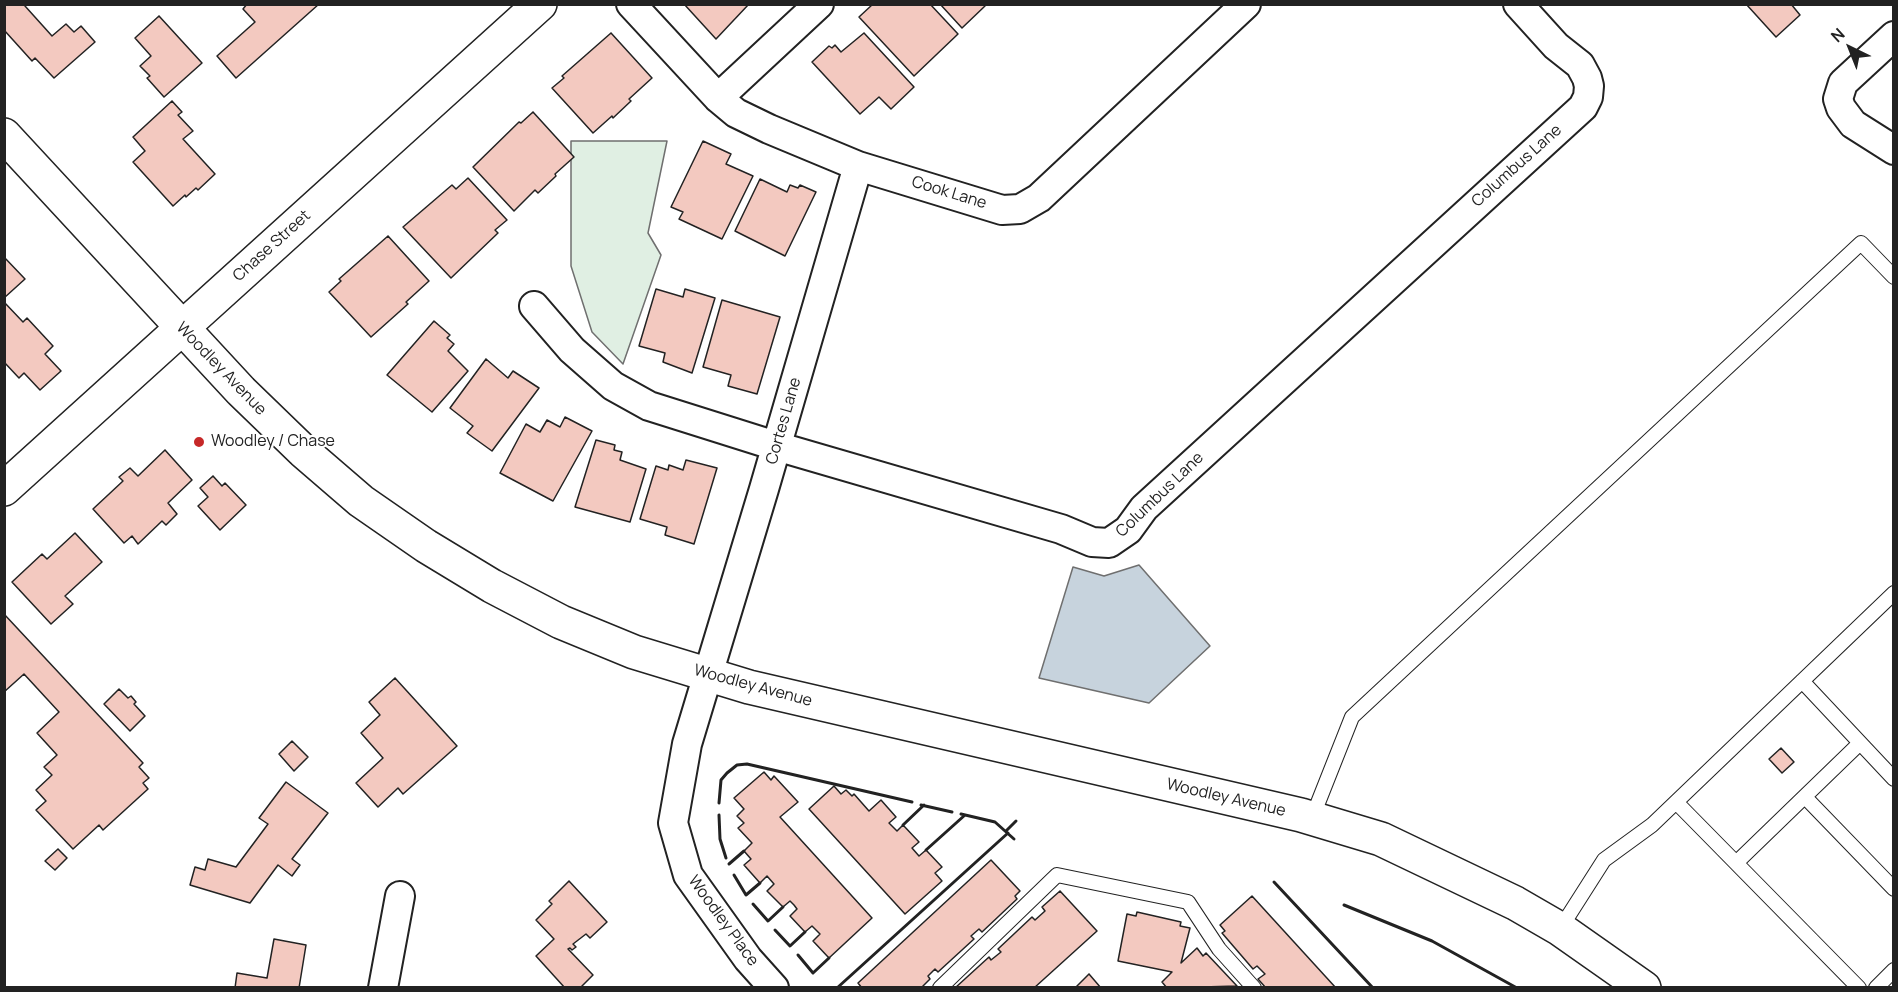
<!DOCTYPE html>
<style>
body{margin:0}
#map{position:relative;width:1898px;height:992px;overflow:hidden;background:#fff;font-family:Manrope,sans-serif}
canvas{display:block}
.frame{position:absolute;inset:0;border:6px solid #222;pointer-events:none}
.north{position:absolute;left:1820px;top:18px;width:60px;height:60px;-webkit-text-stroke:4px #fff;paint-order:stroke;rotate:317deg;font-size:16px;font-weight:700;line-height:24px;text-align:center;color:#222}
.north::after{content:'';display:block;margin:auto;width:21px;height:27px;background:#222;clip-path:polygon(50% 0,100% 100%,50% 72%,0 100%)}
</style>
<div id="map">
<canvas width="1898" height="992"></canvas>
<div class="frame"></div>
<div class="north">N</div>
</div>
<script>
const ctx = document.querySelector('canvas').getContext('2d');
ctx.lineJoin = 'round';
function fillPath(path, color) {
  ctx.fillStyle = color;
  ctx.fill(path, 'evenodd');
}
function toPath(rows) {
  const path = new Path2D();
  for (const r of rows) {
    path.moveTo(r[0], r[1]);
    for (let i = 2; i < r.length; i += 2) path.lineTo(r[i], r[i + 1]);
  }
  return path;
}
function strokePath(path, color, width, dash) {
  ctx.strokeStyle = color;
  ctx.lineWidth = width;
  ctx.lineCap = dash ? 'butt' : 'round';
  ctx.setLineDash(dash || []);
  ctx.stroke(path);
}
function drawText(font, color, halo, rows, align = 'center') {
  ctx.font = font + ' Manrope,sans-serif';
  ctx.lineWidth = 4.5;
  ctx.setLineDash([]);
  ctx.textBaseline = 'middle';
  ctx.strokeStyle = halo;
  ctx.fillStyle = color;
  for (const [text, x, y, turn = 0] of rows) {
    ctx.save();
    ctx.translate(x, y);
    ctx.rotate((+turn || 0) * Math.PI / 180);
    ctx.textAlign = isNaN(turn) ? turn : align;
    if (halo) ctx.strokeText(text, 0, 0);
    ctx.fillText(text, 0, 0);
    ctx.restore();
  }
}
const green = toPath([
 [571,141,667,141,648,233,661,255,623,364,592,332,571,266,571,141]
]);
fillPath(green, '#e0efe3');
strokePath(green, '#6f6f6f', 1.5);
const water = toPath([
 [1139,565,1210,646,1149,703,1039,678,1073,567,1104,576,1139,565]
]);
fillPath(water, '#c7d3dd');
strokePath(water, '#6f6f6f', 1.5);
const building = toPath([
 [4,4,26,4,25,6,52,36,66,24,74,32,81,26,95,42,54,78,35,58,32,61,4,30,4,4],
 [247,4,319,4,236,78,217,56,255,22,243,9,247,4],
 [684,4,749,4,716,39,684,4],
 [873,4,930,4,958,34,914,76,859,17,873,4],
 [940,4,983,4,985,6,962,28,940,4],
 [1746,4,1791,4,1800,15,1776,37,1746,4],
 [159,16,202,63,164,97,147,78,150,76,140,66,151,56,135,38,159,16],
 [611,33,652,78,629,99,631,101,613,118,612,116,593,133,552,88,564,78,562,76,611,33],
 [864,33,914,87,891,109,879,97,860,114,812,62,829,46,832,48,835,45,841,52,864,33],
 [172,101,182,112,178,115,193,131,183,139,215,174,198,190,196,188,186,197,185,195,173,206,133,162,145,151,133,137,172,101],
 [533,112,574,157,555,174,556,176,538,193,535,190,514,211,473,167,519,122,521,123,533,112],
 [703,141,731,154,726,164,753,176,722,239,679,219,683,212,671,207,703,141],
 [468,178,507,220,495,230,498,233,451,278,403,227,452,185,456,189,468,178],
 [760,179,787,192,790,185,798,188,800,185,816,192,785,256,735,231,760,179],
 [388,236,429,281,406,302,408,304,371,337,329,292,341,281,339,279,388,236],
 [4,257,25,279,4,298,4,257],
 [656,289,683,297,685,289,715,298,692,373,663,362,665,353,639,346,656,289],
 [722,300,780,317,757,394,728,386,731,375,703,367,722,300],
 [4,302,23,322,27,318,53,346,45,354,61,371,40,390,24,373,19,378,4,362,4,302],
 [434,321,450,335,447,338,454,344,448,351,468,371,432,412,387,375,434,321],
 [486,359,508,378,513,371,539,388,492,451,467,433,473,426,450,408,486,359],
 [565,417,592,431,553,501,500,473,526,424,540,432,547,420,560,427,565,417],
 [596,440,615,445,614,450,622,452,620,460,646,469,630,522,575,507,596,440],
 [165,450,192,480,168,503,177,514,166,525,162,521,138,544,132,536,124,543,93,509,123,481,119,477,130,468,138,476,165,450],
 [686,460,717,468,694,544,665,535,667,527,640,519,656,466,668,470,669,465,683,470,686,460],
 [213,476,222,486,225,483,246,505,220,530,198,506,208,497,200,488,213,476],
 [75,533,102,562,65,596,73,604,51,624,12,582,42,554,47,559,75,533],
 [4,614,143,763,139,767,149,778,143,783,148,789,103,830,99,825,73,849,36,810,46,801,36,790,52,775,44,767,57,755,37,733,59,712,24,674,4,692,4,614],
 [395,678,457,746,403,794,398,788,378,807,356,783,383,758,361,733,380,715,369,702,395,678],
 [119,689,128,698,131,696,136,702,134,704,145,716,130,731,104,704,119,689],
 [292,741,308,757,294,771,279,754,292,741],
 [1781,748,1794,762,1782,773,1769,759,1781,748],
 [764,772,771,780,774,776,798,802,780,817,872,918,829,958,813,941,820,934,812,926,805,932,790,916,797,909,794,905,790,901,783,907,767,891,774,884,767,876,760,883,744,865,751,859,744,851,752,843,738,828,744,823,737,816,744,809,734,798,764,772],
 [286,782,328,813,292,859,300,865,292,876,278,865,250,903,190,885,195,867,205,870,208,859,236,867,268,824,259,818,286,782],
 [834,786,841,794,846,790,852,796,854,794,869,811,881,800,896,817,889,823,897,831,903,825,919,842,912,848,919,856,926,850,942,867,935,873,942,881,905,914,809,809,834,786],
 [58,849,67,858,55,870,45,861,58,849],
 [991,860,1020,891,1015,896,1017,899,982,932,979,929,971,936,974,939,938,972,935,969,928,976,930,979,921,988,862,988,858,983,991,860],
 [569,881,607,922,590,938,586,934,573,944,576,947,572,950,570,948,568,949,593,975,580,988,565,988,536,956,554,939,536,920,552,904,549,901,569,881],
 [1060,891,1097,931,1034,988,955,988,989,957,991,960,1001,952,998,949,1032,917,1035,920,1045,911,1042,907,1060,891],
 [1252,896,1336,988,1266,988,1258,979,1265,974,1257,966,1253,969,1222,933,1225,931,1220,925,1252,896],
 [1137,912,1181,922,1180,926,1190,928,1181,963,1197,948,1203,956,1206,953,1237,986,1167,988,1162,982,1172,972,1118,961,1127,914,1136,916,1137,912],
 [274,939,306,945,299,988,235,988,237,973,267,978,274,939],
 [1089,974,1101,988,1075,988,1089,974]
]);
fillPath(building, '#f3c9c0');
strokePath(building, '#222', 1.5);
const service = toPath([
 [1802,681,1894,779],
 [1805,797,1894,889],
 [1676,802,1859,988],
 [1312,818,1352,717,1861,243,1894,277],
 [1736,863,1860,743],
 [1560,929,1604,860,1652,825,1894,593],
 [940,988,1057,875,1188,902,1219,949,1254,988],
 [1876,988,1894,970]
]);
const minor = toPath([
 [631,4,718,98,736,113,769,129,858,166,1002,210,1020,209,1039,198,1246,4],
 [1894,36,1843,83,1838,99,1841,108,1853,124,1894,150],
 [718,98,819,4],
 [534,306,572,350,613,386,649,406,776,446,1061,529,1092,542,1109,543,1128,530,1144,508,1583,107,1588,97,1589,86,1587,78,1580,65,1556,46,1518,4],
 [383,988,400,896],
 [774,988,748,959,688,875,673,823,687,744,764,489,858,166]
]);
const tertiary = toPath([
 [4,489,540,4]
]);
const primary = toPath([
 [4,135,241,391,303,451,361,501,426,546,492,586,561,622,634,652,749,687,1301,815,1381,839,1515,903,1560,929,1644,988]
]);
strokePath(service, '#222', 16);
strokePath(minor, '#222', 32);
strokePath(tertiary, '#222', 36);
strokePath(primary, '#222', 36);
strokePath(service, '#fff', 14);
strokePath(minor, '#fff', 28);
strokePath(tertiary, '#fff', 33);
strokePath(primary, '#fff', 33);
strokePath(toPath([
 [719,803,721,780,727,773,737,765,747,764,912,802],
 [921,805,952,812],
 [961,814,995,822,1014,839],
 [719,815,720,839,726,858],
 [903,825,924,805],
 [1006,831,1016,821],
 [926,850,965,815],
 [729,864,744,851],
 [734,875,746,895,760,883],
 [1274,882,1373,988],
 [753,904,768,921,783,907],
 [1344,905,1432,941,1517,988],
 [775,930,790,946,805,932],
 [798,955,813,973,829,958],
 [837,988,1008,833]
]), '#222', 3);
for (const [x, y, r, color] of [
 [199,442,6,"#c62828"]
]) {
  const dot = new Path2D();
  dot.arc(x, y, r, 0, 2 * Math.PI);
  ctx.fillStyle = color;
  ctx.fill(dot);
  strokePath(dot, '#fff', 2);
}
drawText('16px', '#222', '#fff', [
 ["Columbus Lane",1517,166,-42],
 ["Cook Lane",949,193,17],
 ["Chase Street",272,246,-42],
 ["Woodley Avenue",221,369,46],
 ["Cortes Lane",784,421,-74],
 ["Columbus Lane",1160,495,-44],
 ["Woodley Avenue",753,686,15],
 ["Woodley Avenue",1226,798,13],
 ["Woodley Place",723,921,54]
]);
drawText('16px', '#222', '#fff', [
 ["Woodley / Chase",211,442]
], 'left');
</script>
